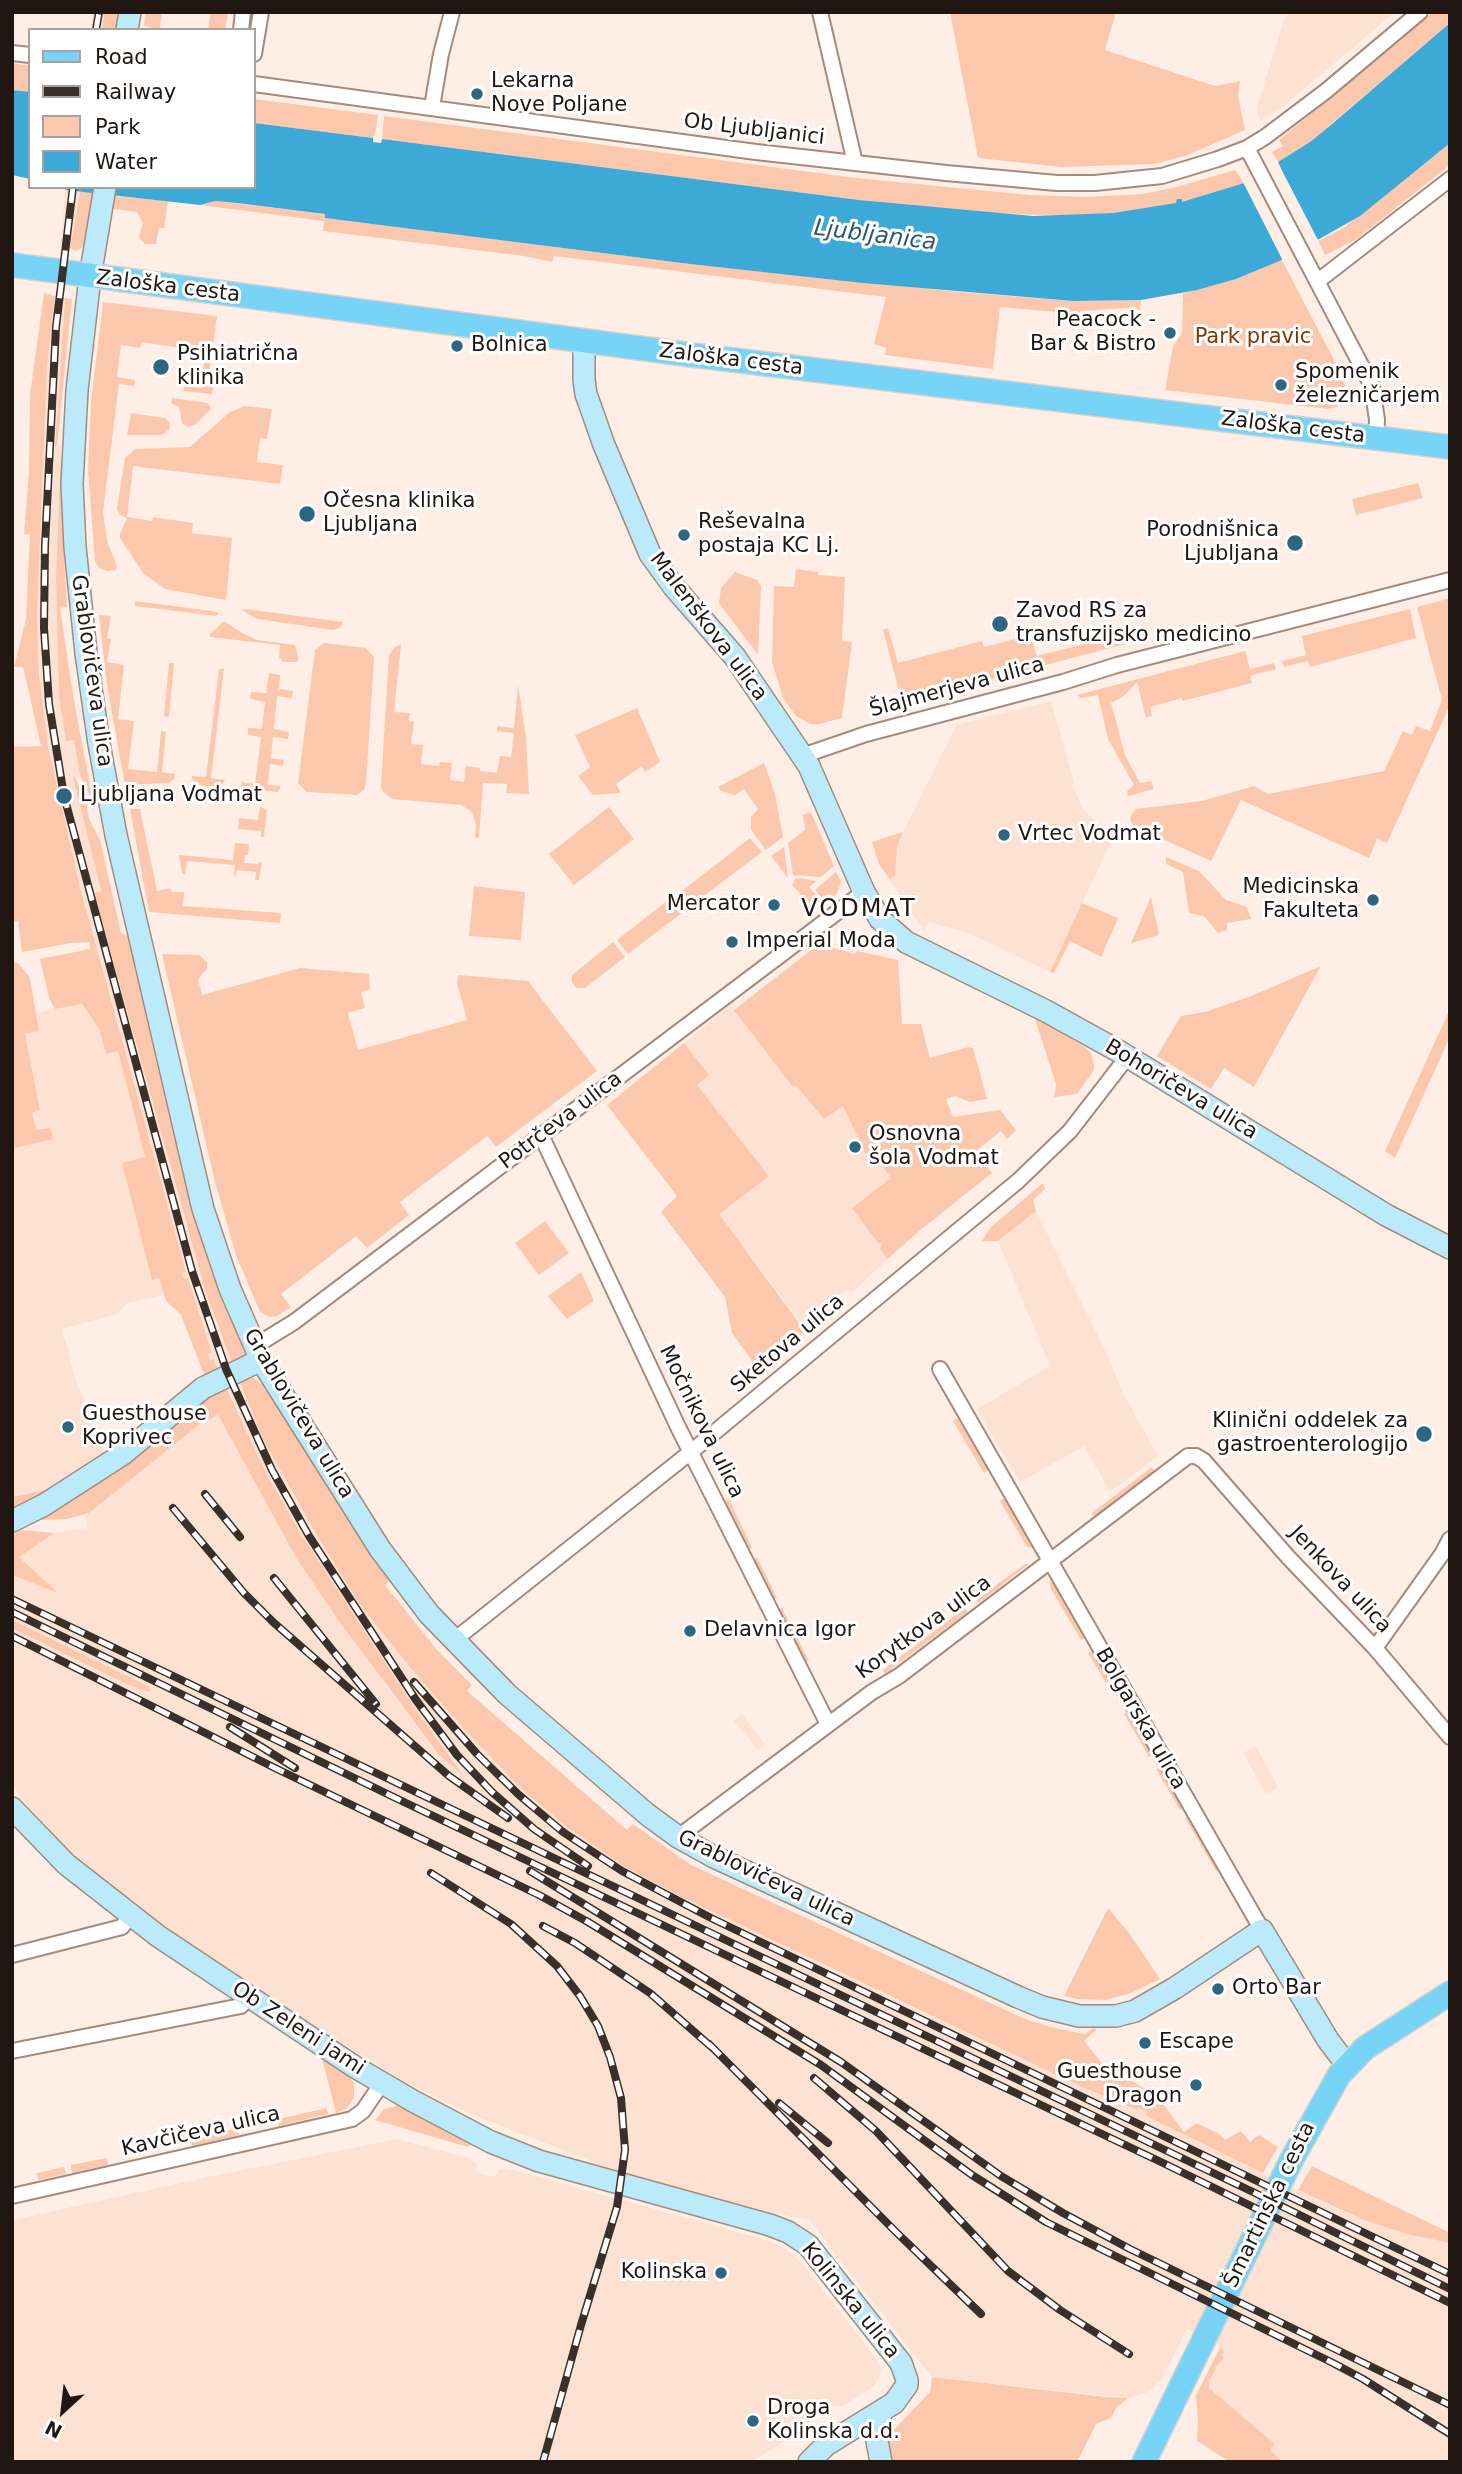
<!DOCTYPE html>
<meta charset="utf-8">
<style>
body{margin:0}
#map{position:relative;width:1462px;height:2474px;overflow:hidden;background:#ffeee5;font-family:"DejaVu Sans",sans-serif}
canvas{display:block}
.frame{position:absolute;inset:0;border:14px solid #201712;pointer-events:none}
.legend{position:absolute;left:28px;top:28px;width:228px;height:161px;box-sizing:border-box;background:#fff;border:2px solid #a6a2a0;margin:0;padding:9px 12px;list-style:none;font-size:21px;color:#201712}
.legend li{display:flex;align-items:center;gap:14px;height:35px}
.legend b{width:35px;border:2px solid #a6a2a0}
.north{position:absolute;left:28px;top:2376px;width:70px;height:70px;-webkit-text-stroke:5px #fff;paint-order:stroke;rotate:207deg;font-size:19px;font-weight:700;line-height:28px;text-align:center;color:#201712}
.north::after{content:'';display:block;margin:auto;width:24px;height:32px;background:#201712;clip-path:polygon(50% 0,100% 100%,50% 72%,0 100%)}
</style>
<div id="map">
<canvas width="1462" height="2474"></canvas>
<div class="frame"></div>
<ul class="legend">
<li><b style="height:9px;background:#77d4f7"></b>Road</li>
<li><b style="height:9px;background:#39302a"></b>Railway</li>
<li><b style="height:19px;background:#fcc8ad"></b>Park</li>
<li><b style="height:19px;background:#3da9d7"></b>Water</li>
</ul>
<div class="north">N</div>
</div>
<script>
const ctx = document.querySelector('canvas').getContext('2d');
ctx.lineJoin = 'round';
function fillPath(path, color) {
  ctx.fillStyle = color;
  ctx.fill(path, 'evenodd');
}
function toPath(rows) {
  const path = new Path2D();
  for (const r of rows) {
    path.moveTo(r[0], r[1]);
    for (let i = 2; i < r.length; i += 2) path.lineTo(r[i], r[i + 1]);
  }
  return path;
}
function strokePath(path, color, width, dash) {
  ctx.strokeStyle = color;
  ctx.lineWidth = width;
  ctx.lineCap = dash ? 'butt' : 'round';
  ctx.setLineDash(dash || []);
  ctx.stroke(path);
}
function drawText(font, color, halo, rows, align = 'center') {
  ctx.font = font + ' "DejaVu Sans",sans-serif';
  ctx.lineWidth = 6;
  ctx.setLineDash([]);
  ctx.textBaseline = 'middle';
  ctx.strokeStyle = halo;
  ctx.fillStyle = color;
  for (const [text, x, y, turn = 0] of rows) {
    ctx.save();
    ctx.translate(x, y);
    ctx.rotate((+turn || 0) * Math.PI / 180);
    ctx.textAlign = isNaN(turn) ? turn : align;
    if (halo) ctx.strokeText(text, 0, 0);
    ctx.fillText(text, 0, 0);
    ctx.restore();
  }
}
fillPath(toPath([
 [93,12,104,12,102,30,90,30],
 [1289,12,1395,12,1286,104,1260,121,1257,107,1284,20],
 [66,187,80,191,70,248,60,247],
 [55,296,65,298,55,445,61,446,56,576,59,697,66,740,74,739,80,775,73,778,101,891,95,893,184,1217,216,1324,263,1439,315,1532,358,1602,409,1666,483,1749,567,1827,625,1867,879,1992,1115,2102,1136,2110,1138,2107,1147,2112,1146,2116,1324,2203,1364,2220,1407,2234,1450,2243,1450,2462,1283,2462,1270,2450,1275,2444,1209,2388,1209,2380,1221,2356,1221,2346,1187,2329,1162,2380,1146,2393,1128,2398,932,2377,809,2220,736,2204,617,2171,466,2112,402,2080,332,2037,172,1932,61,1844,18,1794,12,1784,12,1628,148,1692,148,1686,12,1620,12,1575,56,1592,19,1557,54,1533,87,1528,85,1516,200,1424,218,1415,267,1504,386,1686,439,1755,465,1775,418,1713,361,1628,301,1534,266,1474,215,1360,210,1361,208,1354,212,1352,188,1278,184,1279,182,1273,186,1271,73,859,56,791,41,703,37,615,39,552,47,367],
 [1051,701,1073,779,1074,783,1072,784,1082,808,1097,823,1115,833,1050,972,971,934,929,922,924,931,879,864,872,842,903,832,956,725],
 [819,944,978,1183,918,1232,851,1293,847,1289,802,1323,718,1214,769,1176,697,1085,709,1075,684,1043,731,1005,735,1010],
 [81,1003,99,1029,106,1054,118,1051,145,1157,123,1164,152,1279,159,1278,164,1295,127,1303,118,1314,62,1329,75,1378,105,1456,45,1492,12,1507,12,1140,14,1148,49,1128,36,1130,31,1112,40,1110,25,1034,39,1031,36,1013],
 [1036,1211,1106,1352,1124,1395,1158,1456,1110,1492,1084,1446,1020,1482,977,1409,1050,1366,998,1241],
 [742,1714,765,1744,758,1750,734,1721],
 [1256,1746,1278,1787,1266,1794,1243,1753],
 [397,2139,469,2158,477,2165,476,2172,495,2177,499,2170,506,2168,766,2240,782,2247,802,2263,878,2361,881,2369,879,2378,874,2386,843,2406,829,2406,822,2398,803,2410,811,2425,751,2462,12,2462,12,2220,208,2177]
]), '#fde1d2');
fillPath(toPath([
 [104,12,119,12,117,30,102,30],
 [146,12,162,12,160,29,164,30,144,26],
 [211,12,228,12,225,30,208,28],
 [950,12,1116,12,1105,50,1215,86,1240,81,1238,96,1245,130,1185,156,1154,164,1061,167,978,158],
 [1433,12,1450,12,1450,23,1310,142,1278,162,1272,152,1283,146,1279,140],
 [12,63,30,66,30,92,12,90],
 [254,99,378,115,376,130,373,138,254,123],
 [384,116,856,178,1029,195,1086,197,1142,194,1173,188,1235,170,1244,183,1182,203,1113,213,1065,216,995,213,859,200,382,139],
 [1450,143,1450,165,1355,240,1325,255,1318,241,1343,228],
 [81,187,94,187,83,247,75,251,70,248],
 [115,196,168,201,164,228,159,228,156,244,145,244,140,239,139,236,143,223,137,212,113,209],
 [215,201,326,214,326,218,690,264,958,292,1073,301,1141,300,1140,310,1126,308,1080,311,1079,314,1000,307,993,369,885,355,886,348,874,344,886,297,554,256,552,262,524,256,323,231,324,221,200,205],
 [1282,260,1338,368,1345,385,1343,401,1337,407,1328,409,1165,390,1173,346,1182,333,1183,293,1236,279],
 [44,293,55,296,47,367,37,615,39,675,48,747,80,887,186,1272,182,1273,184,1279,188,1278,212,1353,208,1354,210,1360,214,1359,219,1372,205,1377,181,1315,166,1301,159,1278,152,1280,122,1163,145,1157,118,1051,106,1054,99,1029,82,1004,55,1009,49,998,40,959,90,949,90,942,71,943,22,952,18,921,12,923,12,747,41,746,23,667,14,667,26,619,30,535,24,534,29,472,30,395],
 [65,298,72,299,57,446,55,446],
 [103,302,217,316,208,381,214,383,212,394,183,391,184,386,201,388,205,356,187,354,187,349,142,342,140,348,121,345,117,377,135,380,134,386,119,384,103,512,107,541,117,566,116,570,107,571,99,568,95,562,88,469,91,403],
 [172,398,208,403,211,409,195,425,187,427,182,423,179,407,171,403],
 [245,406,272,409,267,439,260,438,257,462,283,465,280,484,133,466,127,517,152,521,153,517,193,523,192,533,232,538,226,600,165,589,143,573,120,538,120,534,127,518,120,515,117,509,125,458,135,449,190,447,230,412],
 [131,413,165,418,170,423,169,430,162,435,127,435],
 [61,453,61,506,67,607,60,608,73,695,93,801,94,815,92,801,80,775,74,740,66,741,59,697,56,576],
 [1418,483,1423,498,1356,515,1352,499],
 [796,569,818,572,818,575,845,577,842,641,852,642,842,718,819,724,810,724,796,716,783,698,772,662,774,586,794,587],
 [735,572,757,580,761,586,758,655,719,603,721,588],
 [1450,598,1450,705,1387,843,1377,839,1369,858,1241,800,1211,861,1136,827,1131,822,1130,817,1136,809,1202,801,1254,786,1268,794,1384,771,1403,731,1412,735,1416,726,1430,731,1442,700,1417,607],
 [135,601,212,611,219,613,216,616,135,606],
 [246,609,343,622,340,628,333,630,257,619,242,610],
 [1410,609,1416,638,1310,667,1308,661,1284,667,1282,661,1306,655,1302,636],
 [99,615,111,616,107,638,111,639,107,662,124,665,118,719,134,721,128,769,157,772,161,731,166,732,162,772,175,774,174,779,169,783,125,785,107,685],
 [224,621,242,633,257,640,295,645,299,660,296,662,283,662,279,657,280,645,210,637,210,634],
 [888,628,898,663,982,641,984,647,1030,635,1037,656,1131,632,1133,642,902,703,883,630],
 [324,643,366,648,374,657,366,783,364,790,357,795,307,792,298,783,315,650],
 [401,644,394,712,410,713,409,721,414,722,411,744,423,745,421,764,439,766,440,762,452,763,450,780,464,782,466,766,480,768,480,771,497,773,500,756,511,757,514,733,497,731,497,726,514,728,518,685,526,737,529,794,506,793,507,784,483,783,479,838,475,838,476,825,472,812,461,805,392,799,382,791,381,786,389,655,394,648],
 [1245,651,1250,669,1274,663,1276,669,1250,676,1252,683,1183,701,1182,698,1150,707,1152,716,1146,718,1137,682,1124,696,1111,703,1125,755,1140,783,1151,781,1154,789,1128,796,1127,791,1134,785,1108,739,1098,695,1081,698,1077,695],
 [169,663,174,663,169,717,164,716],
 [219,669,224,669,211,778,225,780,221,787,199,785,192,779,192,776,206,777],
 [269,673,280,675,279,689,293,691,292,698,277,696,274,729,289,732,288,739,273,737,271,758,284,760,283,766,270,764,268,785,281,786,278,792,244,789,241,786,241,782,255,784,261,737,248,735,248,728,262,729,265,702,250,699,251,692,266,693],
 [637,708,660,762,645,772,642,766,616,784,621,793,593,795,578,776,590,767,575,735],
 [764,763,775,794,783,837,766,850,751,830,751,817,758,809,744,789,735,795,721,791,718,787],
 [73,777,75,777,86,802,89,819,100,840,121,933,129,937,248,1354,245,1361,233,1366,206,1293,94,893,101,891],
 [260,806,267,811,264,837,261,837,261,831,238,829,239,818,258,820],
 [609,807,634,839,574,885,549,854],
 [130,809,140,809,157,891,170,888,172,892,184,892,183,906,281,913,280,923,149,912],
 [811,812,834,866,821,877,793,875,788,843,805,830,803,815],
 [903,832,897,846,895,876,890,879,879,864,872,842],
 [750,838,762,852,693,904,682,891],
 [235,843,249,844,248,855,245,855,244,863,258,864,259,862,262,862,259,880,255,880,256,872,237,870,234,879,235,865,187,861,185,875,182,873,179,855,233,860],
 [784,847,788,878,771,856],
 [1166,857,1199,871,1226,900,1247,907,1251,919,1227,923,1227,930,1218,933,1204,916,1189,913,1183,872,1166,864],
 [836,872,841,881,839,889,835,897,827,904,815,890],
 [800,878,816,881,809,887,825,905,821,908,812,907,792,885,795,879],
 [474,886,525,892,521,940,469,936],
 [676,894,687,909,628,954,617,940],
 [1151,897,1159,935,1131,943],
 [1082,903,1118,918,1101,957,1070,941,1054,973,1050,972],
 [613,942,625,957,585,988,576,988,572,982,572,975],
 [819,944,855,954,857,951,898,960,902,1024,921,1024,930,1058,968,1047,973,1048,987,1099,970,1102,955,1096,946,1099,953,1117,1000,1110,1016,1130,1007,1139,1001,1131,976,1151,992,1173,918,1232,887,1259,880,1249,883,1241,879,1244,852,1208,891,1178,872,1152,866,1154,843,1106,824,1119,796,1085,793,1087,734,1010],
 [162,954,199,955,207,962,207,969,198,979,202,995,300,968,369,974,370,989,361,992,365,1008,348,1013,358,1050,467,1020,457,983,458,975,528,981,597,1071,496,1147,487,1136,400,1202,409,1215,367,1248,356,1236,281,1294,291,1307,277,1316,269,1317,260,1312,236,1255,215,1182],
 [12,962,18,963,30,978,39,1031,25,1034,40,1110,32,1113,36,1130,50,1128,53,1139,14,1148],
 [1321,966,1254,1087,1224,1068,1211,1089,1157,1056,1181,1016,1205,1012,1249,997],
 [1450,1009,1450,1037,1395,1158,1385,1151],
 [1035,1019,1049,1025,1086,1048,1090,1052,1094,1063,1094,1070,1077,1094,1054,1097,1056,1084],
 [684,1043,709,1075,697,1085,769,1176,719,1214,805,1331,758,1374,754,1369,756,1366,732,1333,725,1297,661,1212,677,1196,607,1105],
 [1043,1183,1045,1189,1033,1200,1036,1211,998,1241,982,1241,991,1227],
 [545,1221,569,1253,539,1275,515,1243],
 [581,1272,594,1301,567,1319,548,1296],
 [253,1377,261,1384,266,1384,389,1581,385,1585,437,1650,472,1685,467,1691,627,1830,633,1824,691,1865,1025,2019,1054,2028,1085,2034,1095,2027,1096,2030,1084,2041,1101,2062,1158,2097,1184,2132,1197,2123,1219,2134,1225,2140,1241,2131,1250,2142,1259,2135,1278,2147,1263,2173,1146,2116,1147,2112,1139,2108,1137,2110,1082,2087,680,1896,625,1867,567,1827,523,1790,466,1731,409,1666,358,1602,315,1532,263,1439,240,1382],
 [226,1387,266,1473,301,1534,418,1713,464,1776,439,1755,336,1617,297,1559,218,1415,200,1424,89,1513,67,1519,43,1520,43,1518,119,1469,215,1391],
 [958,1418,988,1470,984,1473,953,1421],
 [1152,1467,1155,1471,1094,1517,1092,1513],
 [46,1490,45,1492,12,1507,12,1497],
 [1005,1498,1032,1544,1033,1548,1027,1547,1000,1501],
 [729,1499,752,1548,748,1550,725,1501],
 [22,1530,54,1533,19,1557,58,1593,12,1575,12,1536],
 [757,1557,777,1598,773,1600,753,1559],
 [1025,1564,1029,1564,979,1603,976,1600],
 [1049,1581,1056,1585,1086,1638,1081,1640,1051,1589],
 [782,1608,809,1661,804,1663,777,1610],
 [965,1608,968,1612,892,1668,887,1677,883,1670],
 [12,1620,148,1686,150,1691,148,1692,127,1684,12,1628],
 [1093,1650,1111,1680,1106,1683,1088,1653],
 [1129,1711,1154,1755,1149,1757,1124,1714],
 [1161,1766,1184,1807,1180,1810,1156,1769],
 [1190,1816,1221,1868,1216,1871,1185,1818],
 [1108,1908,1129,1933,1160,1979,1131,1993,1106,2000,1077,1999,1064,1996],
 [321,2055,347,2074,354,2083,354,2098,347,2108,336,2113],
 [400,2105,472,2143,472,2144,468,2147,375,2120,384,2109],
 [327,2108,328,2114,279,2126,278,2119],
 [238,2128,239,2135,192,2146,190,2139],
 [107,2158,108,2165,72,2173,71,2165],
 [1312,2166,1450,2233,1450,2243,1407,2234,1364,2220,1298,2190],
 [64,2167,66,2174,38,2180,37,2173],
 [1221,2346,1224,2352,1221,2356,1224,2358,1215,2367,1216,2369,1209,2380,1209,2388,1275,2444,1270,2450,1283,2462,1230,2462,1197,2441,1198,2423,1196,2395],
 [932,2377,1106,2397,1128,2398,1116,2408,1111,2418,1096,2424,1077,2462,890,2462,887,2437,930,2392]
]), '#fcc8ad');
fillPath(toPath([
 [1450,23,1450,143,1360,216,1282,260,1236,279,1197,290,1141,300,1073,301,863,283,690,264,325,218,325,214,237,203,215,201,200,205,66,190,62,187,254,187,254,123,373,138,373,142,381,143,382,139,859,200,1033,216,1113,213,1176,203,1177,199,1182,199,1182,202,1244,183,1248,191,1283,173,1278,162,1310,142,1332,124],
 [12,90,30,92,30,179,12,175]
]), '#3da9d7');
fillPath(toPath([
 [1277,161,1320,244,1284,263,1242,180,1246,180,1250,187,1279,172,1275,163]
]), '#ffeee5');
const street = toPath([
 [820,12,855,163],
 [241,30,243,12],
 [12,53,30,55],
 [254,54,261,12],
 [254,84,756,152,946,173,1057,183,1095,183,1162,176,1218,159,1247,148,1265,137,1326,91,1420,12],
 [432,107,441,54,452,12],
 [1247,148,1372,386,1377,420,1376,438],
 [1318,281,1450,179],
 [802,756,866,734,1063,682,1117,665,1450,580],
 [541,1135,679,1429,828,1724],
 [255,1346,294,1322,864,892],
 [940,1369,1262,1930],
 [453,1641,692,1451,1018,1181,1070,1131,1128,1056],
 [1375,1648,1442,1554,1450,1539],
 [678,1837,872,1692,899,1676,1188,1456,1196,1456,1204,1461,1288,1557,1375,1648,1450,1737],
 [12,1955,122,1927,130,1916],
 [12,2051,241,2006,248,1997],
 [12,2196,352,2119,363,2111,382,2083]
]);
const secondary = toPath([
 [127,30,130,12],
 [105,187,90,277,77,390,72,484,75,547,86,653,99,744,116,835,203,1209,230,1289,261,1360,380,1549,429,1614,507,1694,648,1815,678,1837,714,1857,1018,1997,1042,2007,1079,2016,1116,2016,1135,2011,1175,1988,1262,1930,1328,2040,1347,2065],
 [584,341,584,380,586,394,604,445,650,554,674,587,735,657,809,766,864,892,880,919,906,942,1046,1011,1120,1052,1386,1215,1450,1248],
 [12,1521,44,1505,123,1454,203,1388,261,1360],
 [12,1808,66,1864,158,1936,355,2067,413,2101,491,2142,539,2161,770,2225,788,2232,808,2245,901,2363,907,2380,907,2385,894,2403,826,2445,809,2462],
 [881,2412,877,2441,881,2462]
]);
const primary = toPath([
 [12,265,692,355,1450,447],
 [1144,2462,1292,2159,1339,2075,1365,2048,1450,1993]
]);
strokePath(street, '#a48b7e', 18);
strokePath(secondary, '#a48b7e', 24);
strokePath(primary, '#d2d1d0', 26);
strokePath(street, '#fff', 14);
strokePath(secondary, '#bbeafb', 21);
strokePath(primary, '#77d4f7', 23);
const rail = toPath([
 [96,30,99,12],
 [73,187,56,327,45,545,44,628,49,704,64,796,192,1271,226,1369,272,1470,309,1536,416,1700,457,1755,492,1792,534,1829,588,1866],
 [205,1494,240,1537],
 [173,1508,244,1593,273,1622,449,1776,508,1818],
 [274,1578,376,1704],
 [12,1599,1253,2192,1450,2289],
 [12,1612,406,1803,1161,2162,1450,2303],
 [12,1636,279,1770,539,1895,588,1922,821,2065,972,2175,1046,2222,1333,2363,1363,2379,1450,2434],
 [414,1682,477,1754,519,1795,563,1832,622,1871,711,1918,1450,2274],
 [230,1727,295,1768],
 [530,1871,841,2062,1001,2176,1063,2213,1130,2249,1450,2405],
 [431,1873,511,1924,557,1966,580,1996,598,2026,610,2057,621,2098,625,2150,617,2207,581,2325,543,2462],
 [543,1926,575,1943,650,1993,715,2050],
 [709,2044,896,2232,981,2314],
 [814,2078,876,2131,1008,2271,1060,2310,1129,2354],
 [779,2103,828,2143]
]);
strokePath(rail, '#39302a', 8);
strokePath(rail, '#fff', 5, [16]);
for (const [x, y, r, color] of [
 [477,94,7,"#2d667f"],
 [1170,333,7,"#2d667f"],
 [457,346,7,"#2d667f"],
 [161,367,9,"#2d667f"],
 [1281,385,7,"#2d667f"],
 [307,514,9,"#2d667f"],
 [684,535,7,"#2d667f"],
 [1295,543,9,"#2d667f"],
 [1000,624,9,"#2d667f"],
 [64,796,9,"#2d667f"],
 [1004,835,7,"#2d667f"],
 [1373,900,7,"#2d667f"],
 [774,905,7,"#2d667f"],
 [732,942,7,"#2d667f"],
 [855,1147,7,"#2d667f"],
 [68,1427,7,"#2d667f"],
 [1424,1434,9,"#2d667f"],
 [690,1631,7,"#2d667f"],
 [1218,1989,7,"#2d667f"],
 [1145,2043,7,"#2d667f"],
 [1196,2085,7,"#2d667f"],
 [721,2273,7,"#2d667f"],
 [753,2421,7,"#2d667f"]
]) {
  const dot = new Path2D();
  dot.arc(x, y, r, 0, 2 * Math.PI);
  ctx.fillStyle = color;
  ctx.fill(dot);
  strokePath(dot, '#fff', 2.5);
}
drawText('21px', '#201712', '#fff', [
 ["Lekarna",491,82],
 ["Nove Poljane",491,106],
 ["Peacock -",1156,321,"right"],
 ["Bar & Bistro",1156,345,"right"],
 ["Bolnica",471,346],
 ["Psihiatrična",177,355],
 ["klinika",177,379],
 ["Spomenik",1295,373],
 ["železničarjem",1295,397],
 ["Očesna klinika",323,502],
 ["Ljubljana",323,526],
 ["Reševalna",698,523],
 ["postaja KC Lj.",698,547],
 ["Porodnišnica",1279,531,"right"],
 ["Ljubljana",1279,555,"right"],
 ["Zavod RS za",1016,612],
 ["transfuzijsko medicino",1016,636],
 ["Ljubljana Vodmat",80,796],
 ["Vrtec Vodmat",1018,835],
 ["Medicinska",1359,888,"right"],
 ["Fakulteta",1359,912,"right"],
 ["Mercator",760,905,"right"],
 ["Imperial Moda",746,942],
 ["Osnovna",869,1135],
 ["šola Vodmat",869,1159],
 ["Guesthouse",82,1415],
 ["Koprivec",82,1439],
 ["Klinični oddelek za",1408,1422,"right"],
 ["gastroenterologijo",1408,1446,"right"],
 ["Delavnica Igor",704,1631],
 ["Orto Bar",1232,1989],
 ["Escape",1159,2043],
 ["Guesthouse",1182,2073,"right"],
 ["Dragon",1182,2097,"right"],
 ["Kolinska",707,2273,"right"],
 ["Droga",767,2409],
 ["Kolinska d.d.",767,2433]
], 'left');
drawText('21px', '#201712', '#fff', [
 ["Ob Ljubljanici",754,130,7],
 ["Zaloška cesta",168,287,7],
 ["Zaloška cesta",731,360,7],
 ["Zaloška cesta",1293,428,7],
 ["Malenškova ulica",708,627,53],
 ["Grablovičeva ulica",91,671,82],
 ["Šlajmerjeva ulica",957,688,-15],
 ["Bohoričeva ulica",1181,1090,31],
 ["Potrčeva ulica",561,1121,-37],
 ["Sketova ulica",788,1344,-40],
 ["Grablovičeva ulica",298,1414,59],
 ["Močnikova ulica",701,1422,64],
 ["Jenkova ulica",1340,1580,47],
 ["Korytkova ulica",924,1628,-36],
 ["Bolgarska ulica",1140,1719,60],
 ["Grablovičeva ulica",766,1879,26],
 ["Ob Zeleni jami",298,2029,33],
 ["Kavčičeva ulica",201,2132,-13],
 ["Šmartinska cesta",1270,2205,-64],
 ["Kolinska ulica",850,2301,51]
]);
drawText('21px', '#823800', '#fff', [
 ["Park pravic",1253,338]
]);
drawText('italic 23px', '#2c576c', '#fff', [
 ["Ljubljanica",875,236,7]
]);
ctx.letterSpacing = '2px';
drawText('24px', '#201712', '#fff', [
 ["VODMAT",859,910]
]);
ctx.letterSpacing = '0px';
</script>
